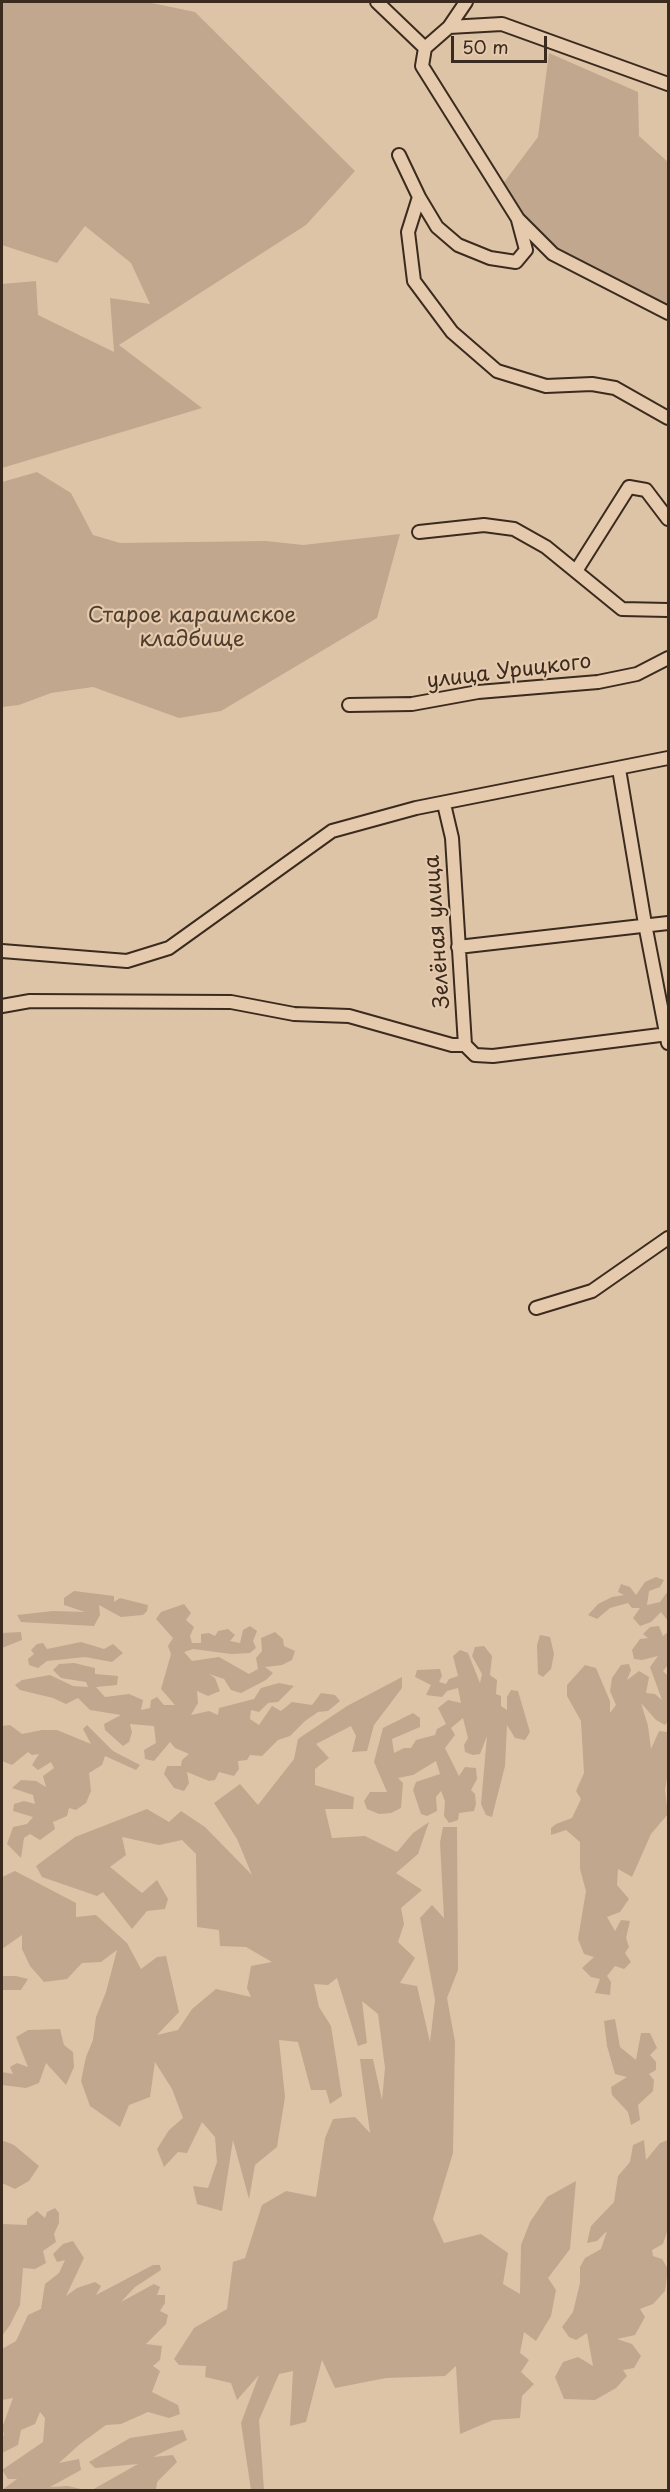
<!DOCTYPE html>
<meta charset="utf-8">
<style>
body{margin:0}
#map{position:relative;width:670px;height:2492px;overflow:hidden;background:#dec4a7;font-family:"Playpen Sans",sans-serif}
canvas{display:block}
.frame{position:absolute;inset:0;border:3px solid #3b2a1e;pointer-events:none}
.scale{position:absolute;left:451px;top:36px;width:96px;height:27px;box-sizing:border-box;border:3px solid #3b2a1e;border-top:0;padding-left:8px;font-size:18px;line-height:21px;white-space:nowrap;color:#3b2a1e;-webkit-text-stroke:4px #e5caad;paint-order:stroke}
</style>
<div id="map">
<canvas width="670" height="2492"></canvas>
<div class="frame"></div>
<div class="scale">50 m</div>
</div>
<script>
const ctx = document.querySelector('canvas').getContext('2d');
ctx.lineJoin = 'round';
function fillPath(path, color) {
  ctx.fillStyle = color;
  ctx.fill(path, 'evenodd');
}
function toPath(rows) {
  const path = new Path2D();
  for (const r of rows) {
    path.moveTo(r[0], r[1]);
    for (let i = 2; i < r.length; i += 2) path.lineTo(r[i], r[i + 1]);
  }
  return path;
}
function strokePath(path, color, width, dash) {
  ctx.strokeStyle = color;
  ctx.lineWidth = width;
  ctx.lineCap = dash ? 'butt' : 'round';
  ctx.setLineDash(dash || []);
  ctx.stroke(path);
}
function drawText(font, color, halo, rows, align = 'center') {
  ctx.font = font + ' "Playpen Sans",sans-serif';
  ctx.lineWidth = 4.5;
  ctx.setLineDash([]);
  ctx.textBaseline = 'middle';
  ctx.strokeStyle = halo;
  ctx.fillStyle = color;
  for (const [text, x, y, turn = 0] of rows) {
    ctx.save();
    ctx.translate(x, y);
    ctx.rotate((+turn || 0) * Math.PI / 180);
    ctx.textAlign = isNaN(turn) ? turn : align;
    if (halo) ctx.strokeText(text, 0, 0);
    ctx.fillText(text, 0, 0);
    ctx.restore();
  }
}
fillPath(toPath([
 [2,2,147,2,195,12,355,171,306,225,119,345,202,408,2,468,2,284,36,281,38,315,114,352,110,298,150,304,131,263,85,226,57,263,2,245],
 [549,53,638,92,639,136,668,162,668,308,551,248,499,189,538,137],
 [37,472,71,493,93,535,120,543,266,541,303,545,400,534,377,618,221,711,179,718,93,687,51,693,19,705,2,707,2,482],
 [656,1577,664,1580,660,1587,649,1591,647,1605,660,1602,668,1591,668,1621,661,1612,651,1622,640,1626,633,1618,640,1608,632,1608,628,1603,610,1608,597,1619,588,1615,598,1604,612,1597,624,1595,618,1592,621,1584,630,1587,636,1595,645,1582],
 [74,1591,114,1596,114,1602,120,1598,148,1605,147,1611,143,1615,121,1617,99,1605,100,1615,94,1626,21,1622,17,1615,53,1611,85,1612,64,1605,64,1598],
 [184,1604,191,1613,186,1620,194,1627,190,1636,192,1643,201,1643,201,1634,209,1633,215,1636,218,1631,228,1629,235,1635,230,1641,240,1643,243,1630,250,1626,257,1631,253,1641,256,1648,250,1653,231,1654,193,1649,184,1652,192,1661,219,1657,249,1674,258,1669,256,1658,262,1651,261,1638,275,1632,283,1639,284,1646,295,1651,292,1660,282,1665,265,1667,273,1673,266,1680,241,1693,231,1690,224,1679,209,1674,215,1678,220,1691,208,1696,197,1691,198,1703,191,1715,209,1711,218,1715,219,1708,254,1699,261,1688,279,1683,294,1686,278,1702,268,1703,259,1712,251,1710,250,1719,259,1725,272,1706,281,1711,292,1702,312,1705,321,1693,335,1695,340,1701,328,1711,318,1712,305,1721,290,1736,278,1740,262,1756,250,1755,247,1760,238,1761,239,1769,234,1776,219,1772,215,1780,209,1781,187,1772,189,1783,184,1791,174,1788,164,1774,167,1766,181,1766,182,1760,189,1754,175,1748,170,1742,154,1761,145,1759,144,1750,156,1743,154,1726,130,1724,132,1732,129,1742,123,1746,105,1730,104,1724,121,1715,90,1710,78,1698,66,1704,53,1698,20,1690,15,1685,22,1680,50,1675,73,1686,88,1687,86,1682,61,1678,53,1670,59,1664,74,1663,95,1668,95,1674,118,1676,117,1685,96,1687,105,1697,129,1694,143,1700,141,1710,150,1708,151,1700,157,1697,164,1705,175,1705,161,1689,171,1654,168,1646,173,1638,156,1619,161,1612],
 [659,1626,663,1636,668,1632,668,1665,663,1671,668,1676,668,1721,665,1725,656,1720,641,1703,648,1726,651,1749,659,1731,667,1732,668,1773,665,1790,668,1814,651,1834,632,1877,618,1869,617,1885,629,1899,620,1912,607,1917,615,1931,621,1920,630,1921,626,1938,629,1947,625,1953,631,1962,624,1969,615,1966,607,1976,611,1982,610,1995,595,1993,600,1979,591,1977,582,1968,594,1957,584,1954,578,1939,586,1891,580,1869,580,1842,566,1830,551,1835,551,1828,556,1824,572,1818,581,1799,576,1791,584,1773,581,1721,567,1696,567,1685,585,1665,596,1668,610,1701,610,1713,616,1705,610,1691,612,1678,621,1665,629,1664,631,1670,627,1680,639,1671,649,1677,646,1693,655,1694,662,1700,650,1667,658,1656,642,1660,634,1659,632,1650,640,1639,648,1638,643,1634,650,1627],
 [21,1632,22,1640,2,1648,2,1633],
 [540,1635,550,1637,554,1654,551,1669,543,1677,538,1674,537,1645],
 [81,1642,104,1649,113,1644,123,1653,112,1662,85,1657,47,1661,38,1668,29,1665,28,1659,34,1654,31,1650,37,1644,43,1643,47,1649],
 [484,1646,492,1656,490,1675,497,1680,496,1694,501,1696,501,1706,507,1710,507,1697,511,1690,518,1691,530,1732,525,1740,515,1738,507,1725,505,1766,492,1817,486,1815,481,1804,487,1736,480,1754,473,1755,465,1752,464,1745,468,1738,463,1718,451,1728,455,1735,445,1748,459,1776,465,1767,476,1768,477,1779,471,1790,475,1794,476,1804,474,1811,459,1813,458,1820,449,1823,444,1816,445,1801,441,1791,436,1797,437,1811,427,1816,421,1814,413,1790,416,1782,440,1774,436,1761,413,1775,398,1778,403,1783,401,1808,391,1813,379,1814,367,1809,364,1801,370,1792,387,1792,374,1762,383,1728,413,1713,420,1718,420,1727,392,1739,394,1753,404,1748,411,1748,416,1740,435,1735,437,1729,446,1724,438,1708,448,1700,461,1703,458,1688,447,1691,442,1697,426,1695,431,1685,415,1677,417,1670,440,1669,442,1676,439,1682,446,1684,449,1679,458,1676,453,1656,460,1650,468,1653,480,1683,482,1674,472,1656,475,1647],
 [402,1677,402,1688,374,1725,367,1751,352,1752,356,1736,351,1726,316,1744,329,1758,315,1769,315,1785,354,1797,353,1809,325,1809,332,1838,365,1836,397,1852,413,1833,429,1822,418,1854,396,1873,422,1890,401,1908,404,1924,398,1942,415,1958,400,1983,417,1986,430,2042,435,2000,420,1918,432,1905,444,1918,440,1842,443,1827,457,1827,458,1970,447,1998,455,2042,453,2153,433,2219,444,2243,481,2234,508,2253,503,2284,520,2294,521,2245,530,2222,547,2197,576,2181,570,2249,548,2278,556,2290,551,2316,536,2341,524,2332,520,2353,529,2360,521,2372,534,2384,522,2396,520,2418,493,2420,460,2434,456,2366,445,2376,386,2378,335,2388,322,2360,306,2422,290,2426,293,2371,279,2374,259,2420,264,2490,251,2490,241,2423,259,2375,237,2400,231,2383,205,2377,206,2366,179,2365,174,2359,194,2328,227,2309,233,2262,245,2258,262,2205,286,2191,316,2197,325,2138,333,2119,355,2117,370,2133,360,2059,373,2059,382,2100,385,2068,378,2014,362,2001,367,2043,358,2046,337,1978,328,1985,314,1984,319,2007,331,2026,342,2096,330,2104,326,2090,311,2090,298,2042,279,2040,285,2097,277,2147,255,2165,249,2199,233,2140,222,2211,197,2204,193,2186,208,2188,217,2162,215,2137,202,2122,187,2153,178,2152,164,2167,157,2149,169,2130,183,2118,172,2089,155,2062,150,2097,129,2105,120,2127,90,2106,81,2081,86,2057,93,2040,96,2017,106,1992,117,1950,101,1962,82,1963,67,1979,44,1982,30,1966,22,1949,22,1935,2,1949,2,1877,15,1871,76,1903,76,1917,96,1915,127,1943,141,1969,157,1957,166,1956,179,2012,157,2035,178,2030,192,2009,216,1989,251,1997,247,1988,251,1966,272,1962,246,1947,220,1946,219,1930,197,1927,196,1854,182,1840,159,1845,122,1837,126,1855,110,1867,142,1893,157,1880,168,1899,165,1909,147,1911,132,1929,103,1892,97,1896,42,1877,36,1866,75,1837,147,1809,169,1822,181,1811,205,1827,252,1875,237,1839,214,1803,240,1784,258,1805,294,1759,298,1739,347,1706],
 [10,1725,22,1734,42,1730,57,1730,91,1744,83,1729,87,1725,113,1751,140,1765,136,1770,105,1756,102,1765,89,1773,91,1791,86,1803,76,1810,69,1808,67,1816,53,1822,55,1829,40,1840,30,1834,24,1838,21,1858,7,1844,13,1827,27,1824,33,1817,13,1811,14,1804,24,1801,35,1804,33,1795,12,1788,21,1780,36,1781,46,1787,43,1776,54,1768,51,1762,38,1770,32,1765,39,1754,32,1755,28,1752,12,1765,2,1761,2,1726],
 [2,1976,16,1976,28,1979,21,1990,2,1990],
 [615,2019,620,2047,636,2060,641,2033,650,2033,657,2048,650,2055,656,2062,656,2070,649,2074,654,2080,653,2091,638,2105,640,2120,631,2125,628,2112,612,2095,611,2087,627,2077,615,2074,607,2046,604,2021],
 [60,2029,64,2045,73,2052,74,2067,66,2085,46,2063,39,2083,26,2088,2,2085,2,2072,13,2074,10,2067,17,2063,28,2067,16,2037,28,2030],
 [644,2140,646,2160,660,2143,668,2140,668,2229,663,2244,652,2250,653,2256,662,2259,668,2269,665,2291,653,2304,640,2309,645,2317,635,2335,617,2339,632,2344,641,2356,634,2368,623,2370,627,2376,616,2388,595,2400,564,2399,555,2377,563,2362,578,2357,593,2366,587,2333,576,2340,569,2337,562,2327,573,2312,580,2283,580,2267,585,2258,601,2249,607,2231,597,2241,587,2243,591,2226,614,2202,618,2176,630,2162,633,2145],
 [4,2141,14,2145,39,2166,29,2181,15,2189,2,2183,2,2142],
 [55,2208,59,2213,59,2223,54,2234,56,2242,43,2251,46,2263,35,2269,23,2268,20,2305,10,2325,2,2336,2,2224,27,2225,27,2219,37,2211,45,2218,47,2212],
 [73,2241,84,2258,66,2296,77,2288,95,2282,101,2286,96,2295,153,2265,160,2265,161,2270,135,2287,121,2302,154,2284,160,2287,157,2295,165,2295,165,2303,160,2311,168,2315,166,2324,146,2344,162,2346,160,2360,153,2366,160,2371,152,2392,178,2405,180,2414,169,2418,148,2412,121,2424,106,2425,80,2444,59,2463,79,2459,81,2470,50,2487,68,2486,85,2490,2,2490,17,2479,8,2479,2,2470,43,2442,45,2418,40,2412,35,2424,21,2430,18,2445,2,2453,2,2437,4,2435,2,2428,13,2398,2,2400,2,2349,16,2341,28,2315,41,2309,45,2284,59,2273,65,2260,57,2262,53,2254,63,2244],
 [183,2430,187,2440,153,2457,173,2455,177,2462,157,2482,156,2490,92,2490,138,2464,95,2468,89,2462,130,2438]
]), '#c0a78e');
const street = toPath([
 [377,2,425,48,422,66,518,219,553,254,668,313],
 [449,27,466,2],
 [425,48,449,27,502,24,668,84],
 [399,155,419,197,408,232,414,281,452,332,497,371,546,386,592,384,615,388,668,418],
 [419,197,437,227,458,245,490,258,516,262,526,250,518,220],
 [419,532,484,525,514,529,546,547,622,609,668,610],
 [576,571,629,487,646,490,668,519],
 [349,705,412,704,478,692,598,682,637,674,668,658],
 [619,769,645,924,668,1043],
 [444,804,452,838,465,1045,475,1055,493,1056,668,1034],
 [458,947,668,923],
 [2,951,127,961,169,948,332,831,416,808,668,758],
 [2,1006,30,1001,231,1002,294,1014,349,1016,452,1045,465,1045],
 [536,1308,592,1291,668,1238]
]);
strokePath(street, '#3b2a1e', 16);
strokePath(street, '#e5caad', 12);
drawText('21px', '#4f3d2f', '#e5caad', [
 ["Старое караимское",192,616],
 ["кладбище",192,640]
]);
drawText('21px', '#3b2a1e', '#e5caad', [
 ["улица Урицкого",509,672,-7],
 ["Зелёная улица",438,932,-94]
]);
</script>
